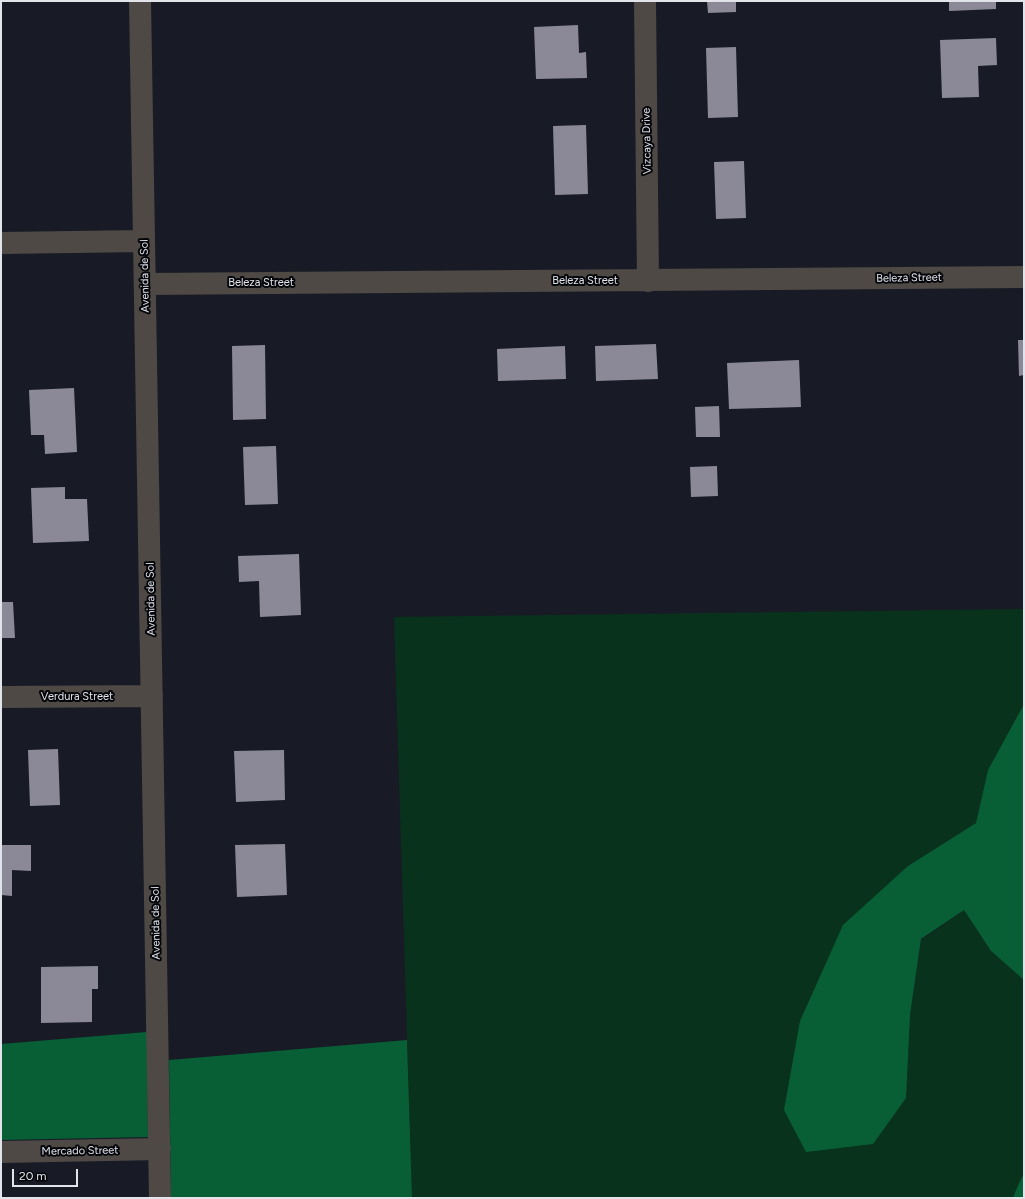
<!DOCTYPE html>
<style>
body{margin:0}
#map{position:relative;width:1025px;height:1199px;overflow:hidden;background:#181b26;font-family:Figtree,sans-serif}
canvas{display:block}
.frame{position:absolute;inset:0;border:2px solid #e2e4ec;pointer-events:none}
.scale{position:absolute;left:12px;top:1169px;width:66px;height:18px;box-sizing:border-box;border:2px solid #e2e4ec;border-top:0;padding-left:5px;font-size:12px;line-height:14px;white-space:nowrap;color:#e2e4ec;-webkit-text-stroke:3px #05060a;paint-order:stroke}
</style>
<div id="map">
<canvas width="1025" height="1199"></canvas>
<div class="frame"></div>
<div class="scale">20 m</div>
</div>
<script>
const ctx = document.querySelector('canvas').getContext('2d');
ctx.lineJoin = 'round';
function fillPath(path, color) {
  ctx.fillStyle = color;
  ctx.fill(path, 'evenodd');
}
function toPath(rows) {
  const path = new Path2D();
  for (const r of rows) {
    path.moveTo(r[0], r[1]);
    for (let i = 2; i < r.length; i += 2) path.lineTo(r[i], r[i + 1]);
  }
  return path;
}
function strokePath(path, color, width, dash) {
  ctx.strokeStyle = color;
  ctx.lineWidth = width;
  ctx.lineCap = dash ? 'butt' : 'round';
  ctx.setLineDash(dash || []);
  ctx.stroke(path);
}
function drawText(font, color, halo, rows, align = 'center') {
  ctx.font = font + ' Figtree,sans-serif';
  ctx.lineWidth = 4;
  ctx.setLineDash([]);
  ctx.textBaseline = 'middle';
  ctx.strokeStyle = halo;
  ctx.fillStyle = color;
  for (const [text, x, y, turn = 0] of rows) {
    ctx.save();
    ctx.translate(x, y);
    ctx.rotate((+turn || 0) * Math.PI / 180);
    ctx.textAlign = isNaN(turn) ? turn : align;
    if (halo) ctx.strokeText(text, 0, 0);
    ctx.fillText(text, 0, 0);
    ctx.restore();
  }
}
fillPath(toPath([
 [1024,609,1024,704,988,770,976,823,908,866,910,1015,921,940,964,910,991,951,1024,980,1024,1173,1013,1198,412,1198,394,617]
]), '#09321c');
fillPath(toPath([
 [1024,704,1024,980,991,951,964,910,921,939,910,1015,906,1098,873,1144,806,1152,784,1110,800,1021,843,925,908,866,976,823,988,770],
 [147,1032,148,1137,1,1140,1,1044],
 [407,1040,412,1198,171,1198,169,1060],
 [1024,1173,1024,1198,1013,1198,1016,1190]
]), '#085f36');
fillPath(toPath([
 [707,1,736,1,736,12,708,13],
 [949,1,996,1,996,9,949,11],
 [578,25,579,53,586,52,587,78,536,79,534,27],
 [996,38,997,65,978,66,979,97,942,98,940,40],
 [736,47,738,117,708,118,706,48],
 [586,125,588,194,555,195,553,126],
 [744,161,746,218,716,219,714,162],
 [1018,340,1024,340,1024,375,1019,376],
 [656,344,658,379,596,381,595,346],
 [265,345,266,419,233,420,232,346],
 [565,346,566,379,498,381,497,349],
 [799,360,801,407,729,409,727,363],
 [74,388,77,452,45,454,44,435,31,435,29,390],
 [719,406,720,437,696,437,695,407],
 [276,446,278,504,245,505,243,447],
 [717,466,718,496,691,497,690,467],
 [65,487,65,499,87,499,89,541,33,543,31,488],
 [299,554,301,615,260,617,259,581,239,582,238,556],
 [1,602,13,602,15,638,1,638],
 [58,749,60,805,30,806,28,750],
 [284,750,285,800,236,802,234,751],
 [285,844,287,895,237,897,235,845],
 [1,845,31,845,31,871,12,870,12,896,1,895],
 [98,966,98,989,92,989,92,1022,41,1023,41,967]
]), '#8b8998');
strokePath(toPath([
 [140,1,160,1198],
 [645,1,648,281],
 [1,243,144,241],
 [145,284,1024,277],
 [1,697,152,696],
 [1,1152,160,1149]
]), '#4e4945', 22);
drawText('11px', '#e2e4ec', '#05060a', [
 ["Vizcaya Drive",647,141,-91],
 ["Avenida de Sol",145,276,-91],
 ["Beleza Street",909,278,-1],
 ["Beleza Street",585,281],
 ["Beleza Street",261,283],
 ["Avenida de Sol",151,599,-91],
 ["Verdura Street",77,697],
 ["Avenida de Sol",156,923,-91],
 ["Mercado Street",80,1151,-1]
]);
</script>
